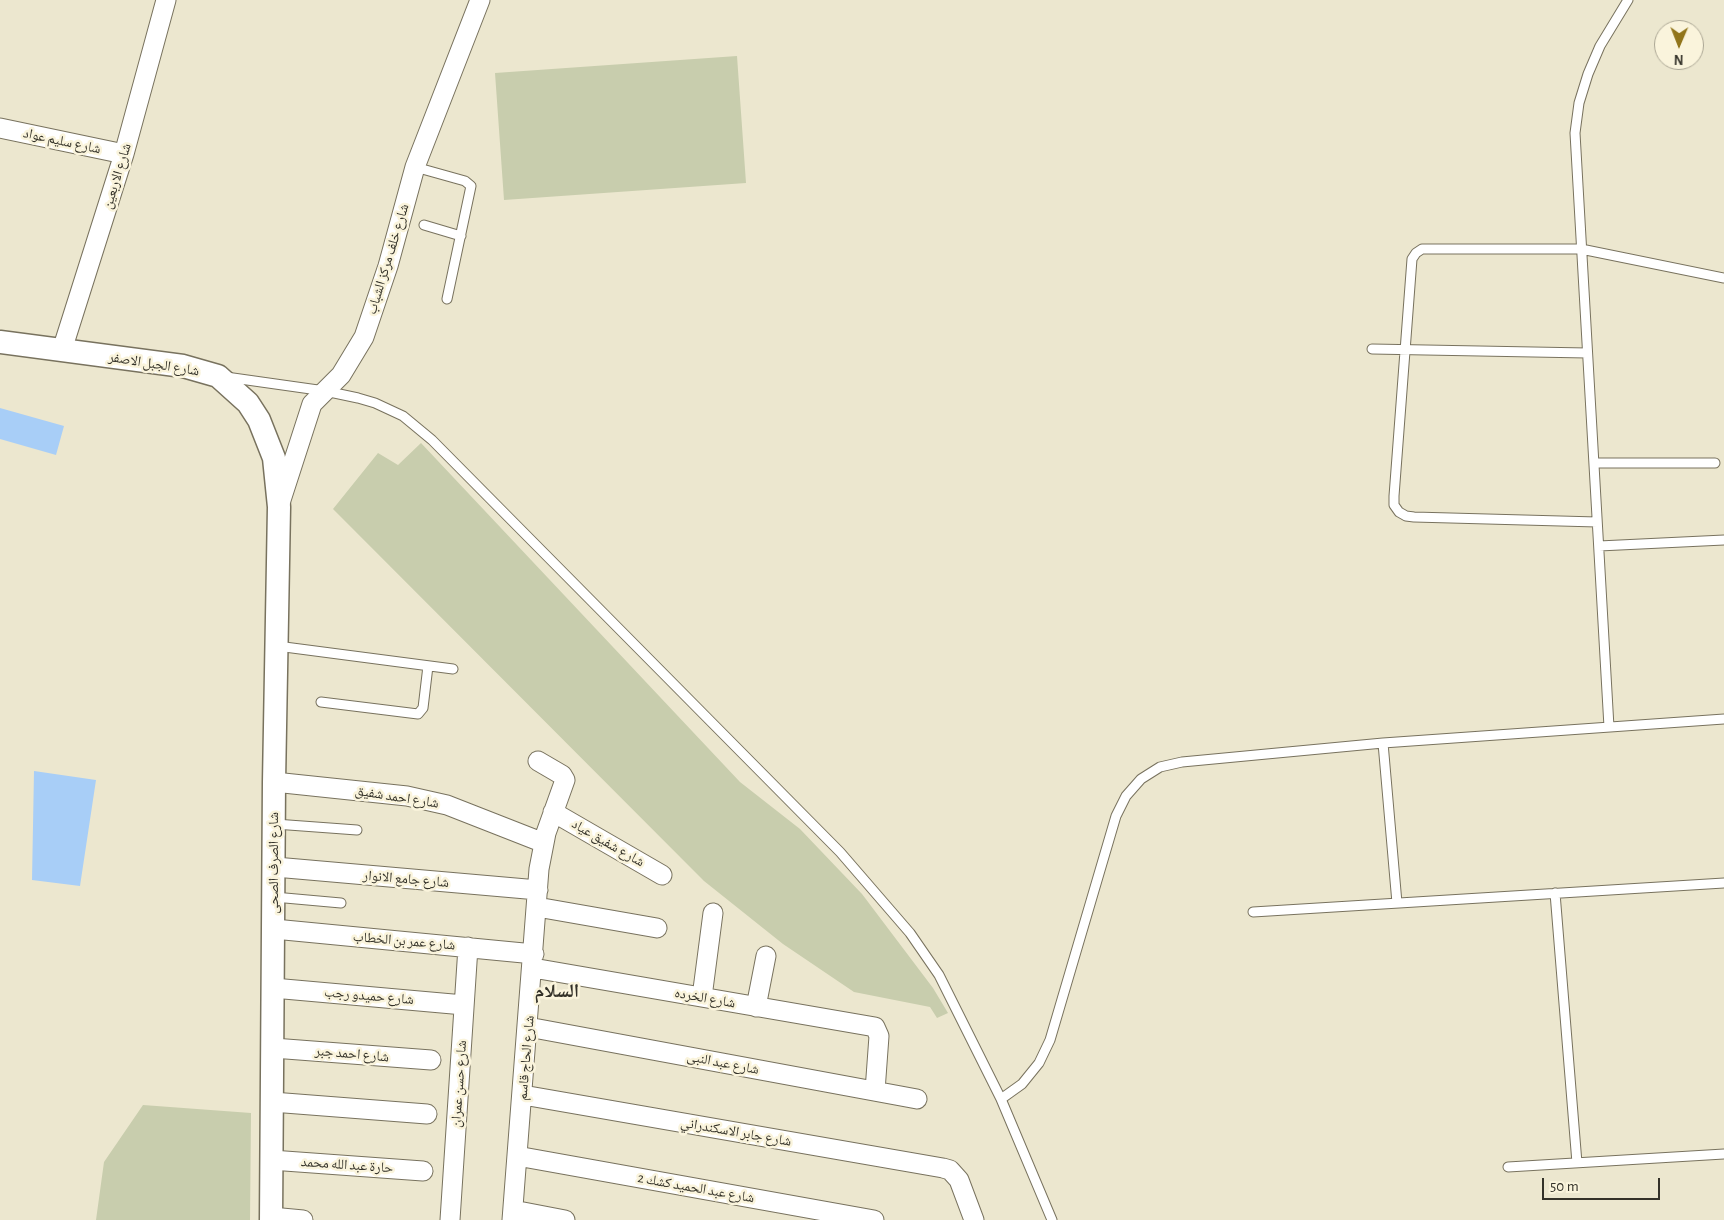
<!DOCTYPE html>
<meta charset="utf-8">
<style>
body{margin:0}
#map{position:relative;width:1724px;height:1220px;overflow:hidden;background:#ece7cf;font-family:"Alegreya Sans",sans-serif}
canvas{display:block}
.north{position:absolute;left:1654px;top:20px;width:50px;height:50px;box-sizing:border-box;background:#faf4dc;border:1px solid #aba694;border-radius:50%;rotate:181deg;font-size:14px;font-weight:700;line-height:20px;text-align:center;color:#343229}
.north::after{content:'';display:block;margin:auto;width:18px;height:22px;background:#91751b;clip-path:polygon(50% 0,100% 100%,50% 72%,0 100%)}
.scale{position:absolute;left:1542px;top:1178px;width:118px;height:22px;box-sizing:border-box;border:2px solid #343229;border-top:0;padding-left:6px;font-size:15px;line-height:18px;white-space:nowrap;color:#343229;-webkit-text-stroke:4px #faf4dc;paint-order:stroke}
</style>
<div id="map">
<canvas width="1724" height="1220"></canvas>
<div class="north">N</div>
<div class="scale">50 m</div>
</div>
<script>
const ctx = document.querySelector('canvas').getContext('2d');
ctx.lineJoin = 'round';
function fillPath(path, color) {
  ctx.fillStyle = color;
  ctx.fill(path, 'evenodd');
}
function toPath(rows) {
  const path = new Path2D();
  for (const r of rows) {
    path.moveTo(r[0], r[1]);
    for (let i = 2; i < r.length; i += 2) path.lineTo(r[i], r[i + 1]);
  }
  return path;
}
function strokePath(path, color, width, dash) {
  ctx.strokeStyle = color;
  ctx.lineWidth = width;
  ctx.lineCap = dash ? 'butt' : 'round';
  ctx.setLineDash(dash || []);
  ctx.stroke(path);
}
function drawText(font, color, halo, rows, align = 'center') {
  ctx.font = font + ' "Alegreya Sans","Noto Naskh Arabic",sans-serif';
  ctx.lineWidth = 5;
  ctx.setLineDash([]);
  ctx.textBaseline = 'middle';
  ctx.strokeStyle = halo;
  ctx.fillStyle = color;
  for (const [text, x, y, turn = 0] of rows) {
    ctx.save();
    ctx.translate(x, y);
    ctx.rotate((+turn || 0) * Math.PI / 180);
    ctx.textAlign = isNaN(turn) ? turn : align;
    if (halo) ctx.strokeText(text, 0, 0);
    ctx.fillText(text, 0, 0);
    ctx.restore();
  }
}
fillPath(toPath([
 [737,56,746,183,504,200,495,73],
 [421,443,740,782,800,829,862,894,933,988,948,1013,937,1018,930,1007,854,992,783,944,704,881,333,509,378,453,398,465],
 [143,1105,251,1113,250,1220,96,1220,104,1162]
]), '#c8cdad');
fillPath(toPath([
 [0,408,64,426,56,455,0,439],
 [34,771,96,780,80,886,32,880]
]), '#a8cef7');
const service = toPath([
 [415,167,465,181,471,186,447,299],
 [424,225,461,236],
 [1372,349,1587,353],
 [226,377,325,391,358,398,375,403,403,416,432,440,840,852,910,933,939,975,1001,1099,1052,1220],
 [1594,463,1715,463],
 [1597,522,1414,517,1406,516,1399,512,1394,505,1394,496,1412,259,1416,253,1422,249,1581,249,1724,278],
 [1599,546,1724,540],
 [277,646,453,669],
 [321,702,418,714,423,708,428,666],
 [1609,727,1575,133,1579,103,1588,74,1600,46,1628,0],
 [1383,743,1397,903],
 [275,824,357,830],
 [1555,893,1577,1163],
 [274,897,341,903],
 [1253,912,1724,883],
 [1001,1099,1022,1084,1039,1063,1050,1040,1116,816,1126,796,1141,779,1160,767,1182,762,1383,743,1724,719],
 [1508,1167,1724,1154]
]);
const minor = toPath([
 [0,128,124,154],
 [62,350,124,154,166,0],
 [280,503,312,404,341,375,364,337,388,266,415,167,480,0],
 [274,782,407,796,447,805,544,843],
 [553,812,662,875],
 [275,867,538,890],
 [537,907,657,928],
 [274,929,534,954],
 [533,968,875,1027,879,1036,875,1091],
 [273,988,464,1005],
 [702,997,713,913],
 [756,1007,766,956],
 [528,1027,917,1099],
 [273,1048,431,1060],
 [523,1095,943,1168,950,1170,959,1180,974,1220],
 [272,1102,427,1114],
 [517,1156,874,1220],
 [271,1160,423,1171],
 [513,1210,565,1220],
 [271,1217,303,1220],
 [450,1220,468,947],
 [512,1220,539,869,546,833,565,780,562,775,538,761]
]);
const tertiary = toPath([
 [0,342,183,366,218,376,248,403,259,420,274,458,279,507,274,782,271,1220]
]);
strokePath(service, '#78725e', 11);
strokePath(minor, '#78725e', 21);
strokePath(tertiary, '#78725e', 25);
strokePath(service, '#fff', 9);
strokePath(minor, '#fff', 19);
strokePath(tertiary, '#fff', 22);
drawText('14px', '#343229', '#faf4dc', [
 ["شارع سليم عواد",62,141,12],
 ["شارع الاربعين",117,176,-73],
 ["شارع خلف مركز الشباب",388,259,-73],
 ["شارع الجبل الاصفر",154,364,9],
 ["شارع احمد شفيق",397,797,9],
 ["شارع شفيق عياد",608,843,30],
 ["شارع الصرف الصحى",274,863,-90],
 ["شارع جامع الانوار",406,879,5],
 ["شارع عمر بن الخطاب",404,941,5],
 ["شارع حميدو رجب",369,996,5],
 ["شارع الخرده",705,998,10],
 ["شارع احمد جبر",352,1054,5],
 ["شارع الحاج قاسم",526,1058,-85],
 ["شارع عبد النبى",723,1063,11],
 ["شارع حسن عمران",459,1084,-86],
 ["شارع جابر الاسكندراني",736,1132,10],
 ["حارة عبد الله محمد",347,1165,4],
 ["شارع عبد الحميد كشك 2",696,1188,10]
]);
drawText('bold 19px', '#343229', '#faf4dc', [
 ["السلام",557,991]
]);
</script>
